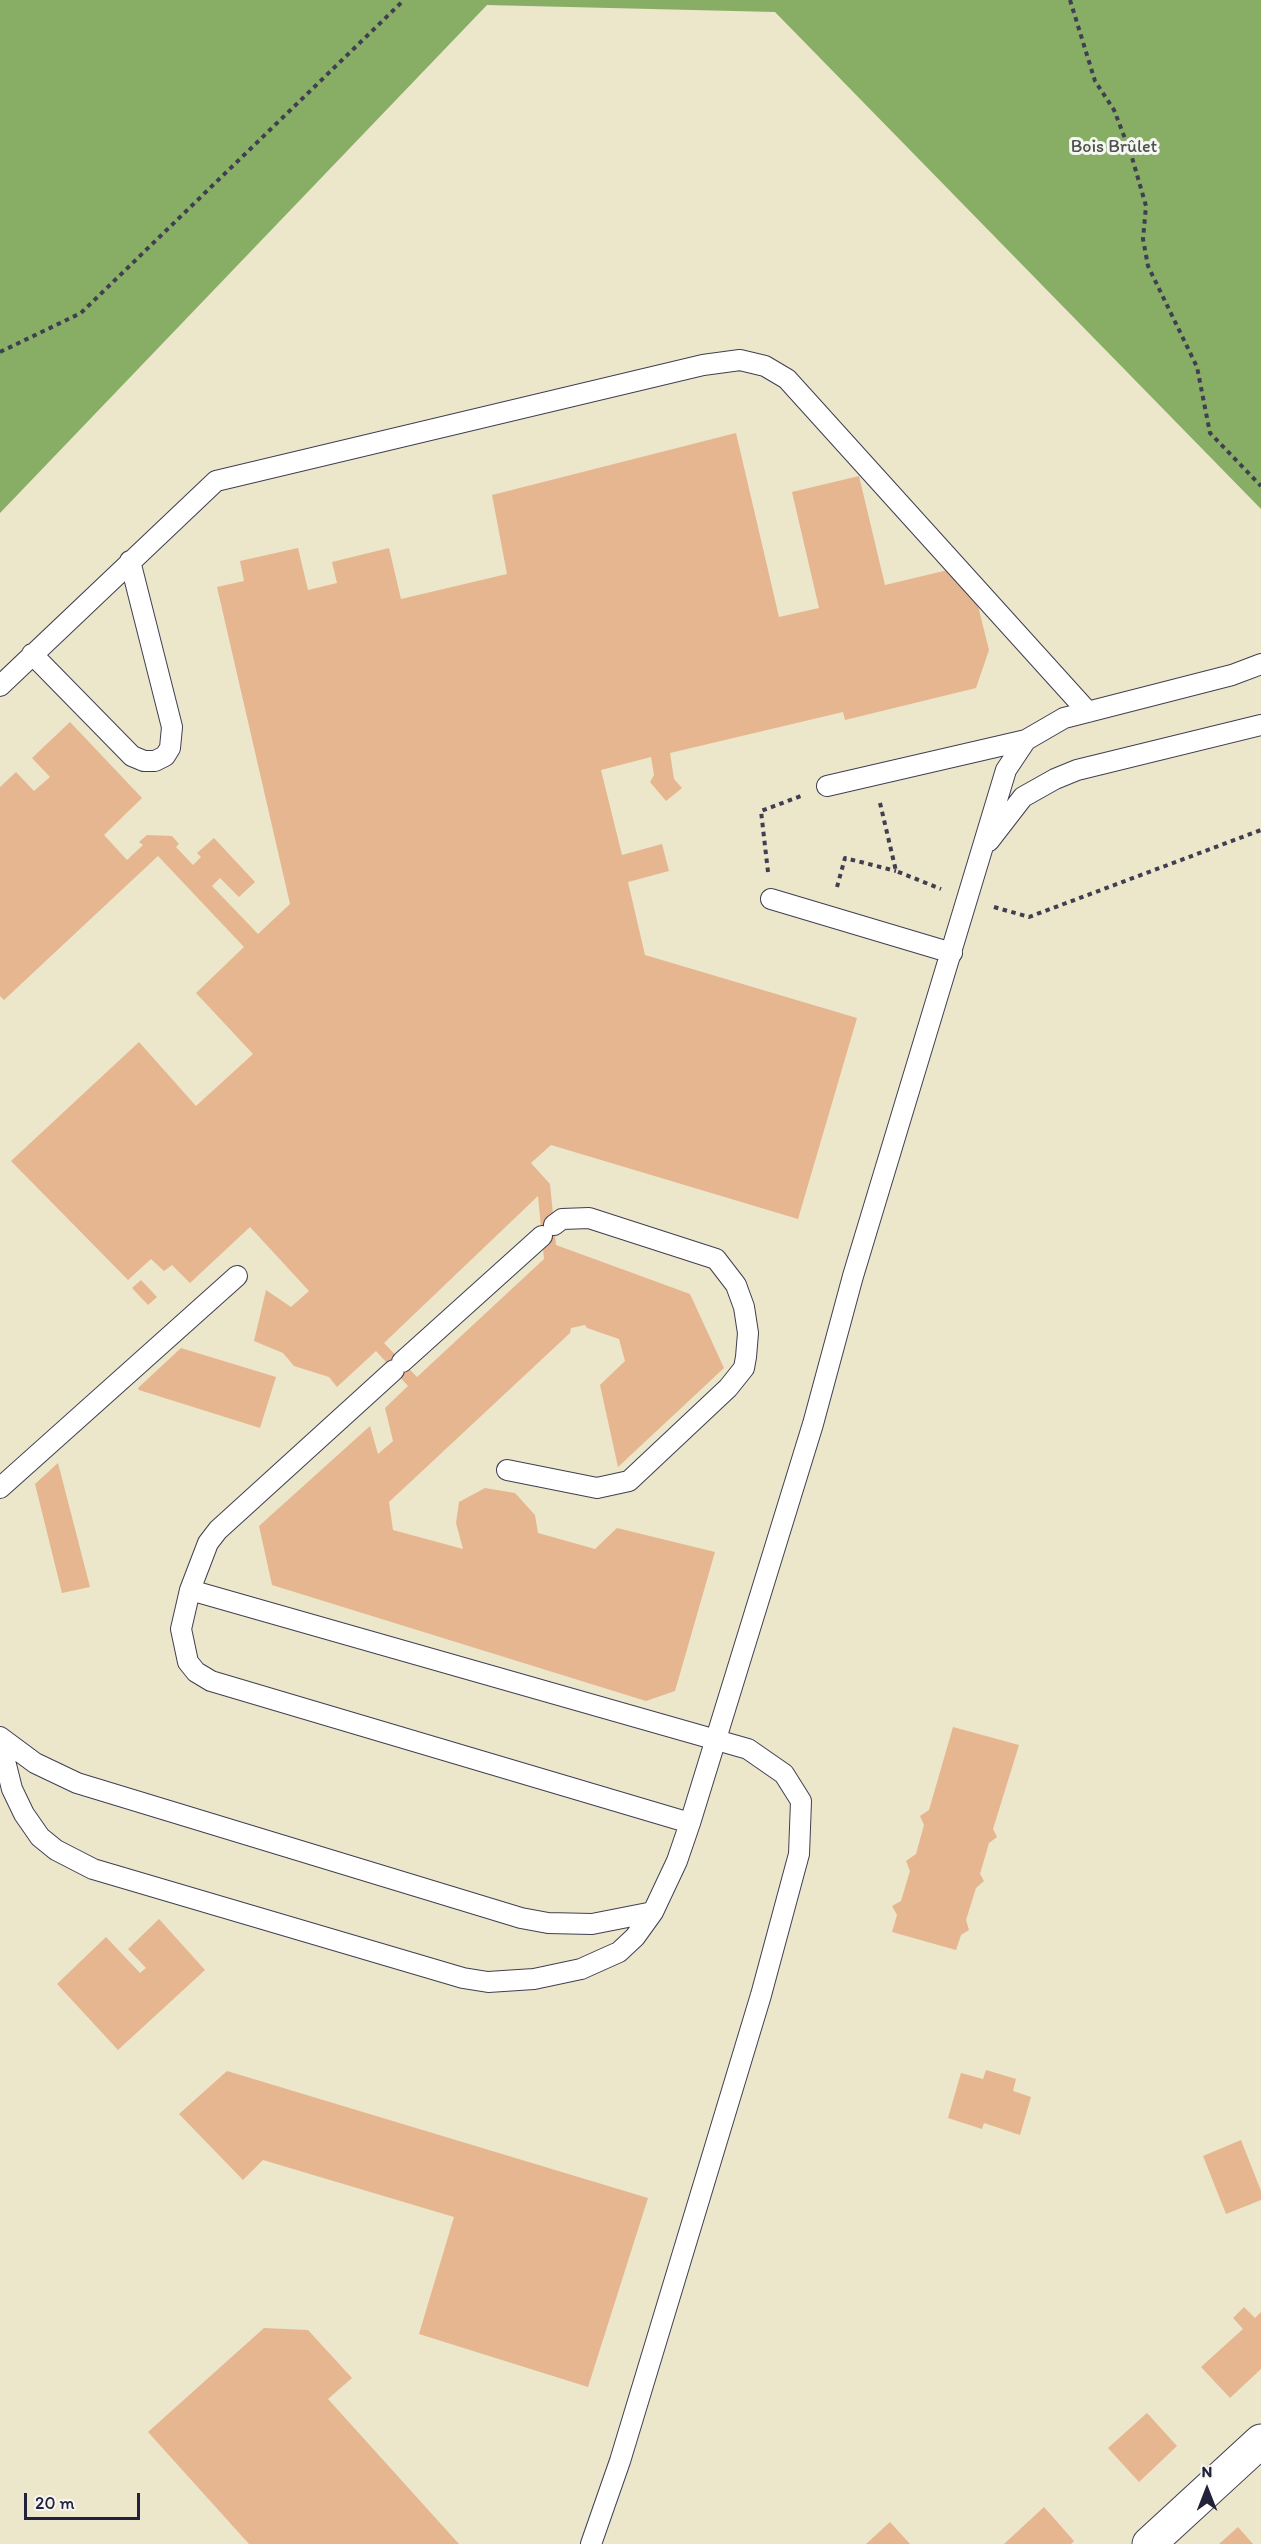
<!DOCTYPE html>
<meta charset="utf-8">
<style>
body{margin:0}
#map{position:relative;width:1261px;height:2544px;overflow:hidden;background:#ece6cb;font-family:Itim,sans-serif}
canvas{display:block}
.north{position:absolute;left:1177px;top:2460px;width:60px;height:60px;-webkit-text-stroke:4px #f6f6f2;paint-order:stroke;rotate:0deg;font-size:16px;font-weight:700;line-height:24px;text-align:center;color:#22223b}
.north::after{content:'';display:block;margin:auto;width:21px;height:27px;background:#22223b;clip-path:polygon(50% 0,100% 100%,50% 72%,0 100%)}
.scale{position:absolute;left:24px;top:2493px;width:116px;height:27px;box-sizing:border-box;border:3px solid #22223b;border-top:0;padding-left:8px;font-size:18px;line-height:21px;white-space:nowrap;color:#22223b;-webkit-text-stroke:4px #f6f6f2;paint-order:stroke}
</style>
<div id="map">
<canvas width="1261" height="2544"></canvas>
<div class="north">N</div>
<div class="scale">20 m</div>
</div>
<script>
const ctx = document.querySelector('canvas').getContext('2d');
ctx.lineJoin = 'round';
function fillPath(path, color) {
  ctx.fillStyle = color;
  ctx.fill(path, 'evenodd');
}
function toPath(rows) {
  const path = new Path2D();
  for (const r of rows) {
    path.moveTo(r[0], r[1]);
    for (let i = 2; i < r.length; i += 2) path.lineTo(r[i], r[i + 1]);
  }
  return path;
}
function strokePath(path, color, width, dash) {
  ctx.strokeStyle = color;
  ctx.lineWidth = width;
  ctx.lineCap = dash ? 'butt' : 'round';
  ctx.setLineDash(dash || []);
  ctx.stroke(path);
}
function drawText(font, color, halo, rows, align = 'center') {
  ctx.font = font + ' Itim,sans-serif';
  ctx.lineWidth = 6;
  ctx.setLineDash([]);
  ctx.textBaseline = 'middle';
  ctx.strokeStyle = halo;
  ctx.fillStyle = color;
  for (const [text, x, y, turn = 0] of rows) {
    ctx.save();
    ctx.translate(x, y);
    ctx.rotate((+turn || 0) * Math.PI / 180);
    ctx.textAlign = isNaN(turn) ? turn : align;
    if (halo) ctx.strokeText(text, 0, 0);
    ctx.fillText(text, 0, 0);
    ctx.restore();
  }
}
fillPath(toPath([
 [0,0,1261,0,1261,509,775,12,487,5,0,513]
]), '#87ae64');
fillPath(toPath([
 [736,433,779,617,819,608,792,492,859,476,885,585,948,570,976,598,989,650,976,688,845,720,843,712,670,753,674,779,682,788,666,801,650,782,654,775,651,757,601,770,622,855,662,844,669,871,628,882,645,955,857,1018,798,1219,551,1145,531,1163,550,1184,556,1245,690,1294,724,1368,618,1467,600,1385,625,1361,619,1339,587,1328,585,1325,571,1328,570,1333,389,1502,393,1530,463,1549,456,1523,459,1502,485,1488,515,1493,535,1515,538,1533,595,1549,617,1528,715,1552,675,1691,646,1701,272,1585,259,1526,370,1426,378,1454,393,1441,385,1408,408,1386,376,1351,337,1387,329,1377,294,1366,283,1353,254,1341,266,1290,291,1307,309,1291,250,1227,190,1283,172,1265,164,1271,151,1259,128,1280,11,1161,139,1042,196,1106,253,1054,196,993,244,947,158,856,4,1000,0,996,0,787,16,772,34,791,50,777,32,758,70,722,142,798,104,835,127,860,143,845,139,842,147,835,172,836,179,844,176,847,193,865,201,857,197,853,214,838,255,882,239,897,220,878,212,886,258,934,290,904,217,587,244,581,240,561,298,548,308,590,337,583,332,562,389,548,401,599,507,574,492,495],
 [538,1196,544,1259,417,1377,384,1343],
 [141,1280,157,1297,148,1305,132,1288],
 [181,1348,276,1377,260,1428,139,1390,138,1388],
 [58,1463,90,1587,62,1593,35,1484],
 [953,1727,1019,1745,993,1829,997,1837,989,1843,980,1874,984,1881,976,1888,966,1920,969,1930,961,1935,956,1950,892,1932,897,1915,892,1906,901,1901,910,1871,906,1861,916,1854,924,1825,920,1816,929,1810],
 [159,1919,205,1970,118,2050,57,1984,106,1937,140,1973,146,1968,128,1949],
 [986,2070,1016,2079,1013,2091,1031,2097,1020,2135,984,2123,982,2129,948,2118,961,2073,983,2079],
 [227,2071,648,2198,588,2387,419,2334,454,2217,263,2160,243,2180,179,2114],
 [1241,2140,1261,2191,1261,2200,1226,2214,1203,2156],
 [1244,2307,1255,2318,1261,2312,1261,2369,1230,2398,1201,2367,1243,2329,1233,2318],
 [264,2328,308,2330,352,2378,328,2399,459,2544,249,2544,148,2432],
 [1147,2413,1177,2446,1139,2482,1108,2448],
 [1044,2507,1074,2541,1071,2544,1004,2544],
 [890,2522,910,2544,866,2544],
 [1238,2527,1253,2544,1219,2544]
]), '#e6b690');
const lane = toPath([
 [32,654,132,756,144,761,155,761,165,756,170,748,172,727,130,561],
 [0,686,216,481,703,365,740,360,765,366,787,379,1088,712],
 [827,786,1026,740],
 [989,841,1023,797,1055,779,1077,770,1261,725],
 [771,899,952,953],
 [402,1362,542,1236],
 [394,1370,218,1530,208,1543,190,1590,181,1629,188,1662,196,1672,211,1681,690,1823],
 [507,1470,597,1488,629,1481,728,1388,744,1368,746,1357,748,1333,744,1307,736,1285,716,1259,589,1218,562,1219,554,1225],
 [0,1488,237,1276],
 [190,1590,748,1749,784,1774,801,1801,799,1854,761,1995,620,2461,591,2544],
 [0,1737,35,1763,77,1783,521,1918,548,1923,592,1924,653,1912],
 [0,1741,12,1789,24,1814,40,1837,56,1850,93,1869,463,1978,488,1982,534,1979,581,1969,619,1952,635,1937,653,1912,677,1861,690,1823,813,1424,853,1276,1006,770,1026,740,1064,718,1232,675,1261,664]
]);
const street = toPath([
 [1149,2544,1261,2441]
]);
strokePath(lane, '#403f51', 22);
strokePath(street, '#403f51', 35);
strokePath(toPath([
 [1070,0,1095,81,1114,110,1131,154,1146,206,1143,239,1148,266,1197,367,1210,433,1261,486],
 [0,352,81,313,404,0],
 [880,803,896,871,941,889],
 [768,872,761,811,801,796],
 [837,887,845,858,896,871],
 [994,907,1029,917,1261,830]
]), '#403f51', 4, [4.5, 4.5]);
strokePath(lane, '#fff', 20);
strokePath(street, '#fff', 33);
drawText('18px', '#4b544c', '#f6f6f2', [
 ["Bois Brûlet",1114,147]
]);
</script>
